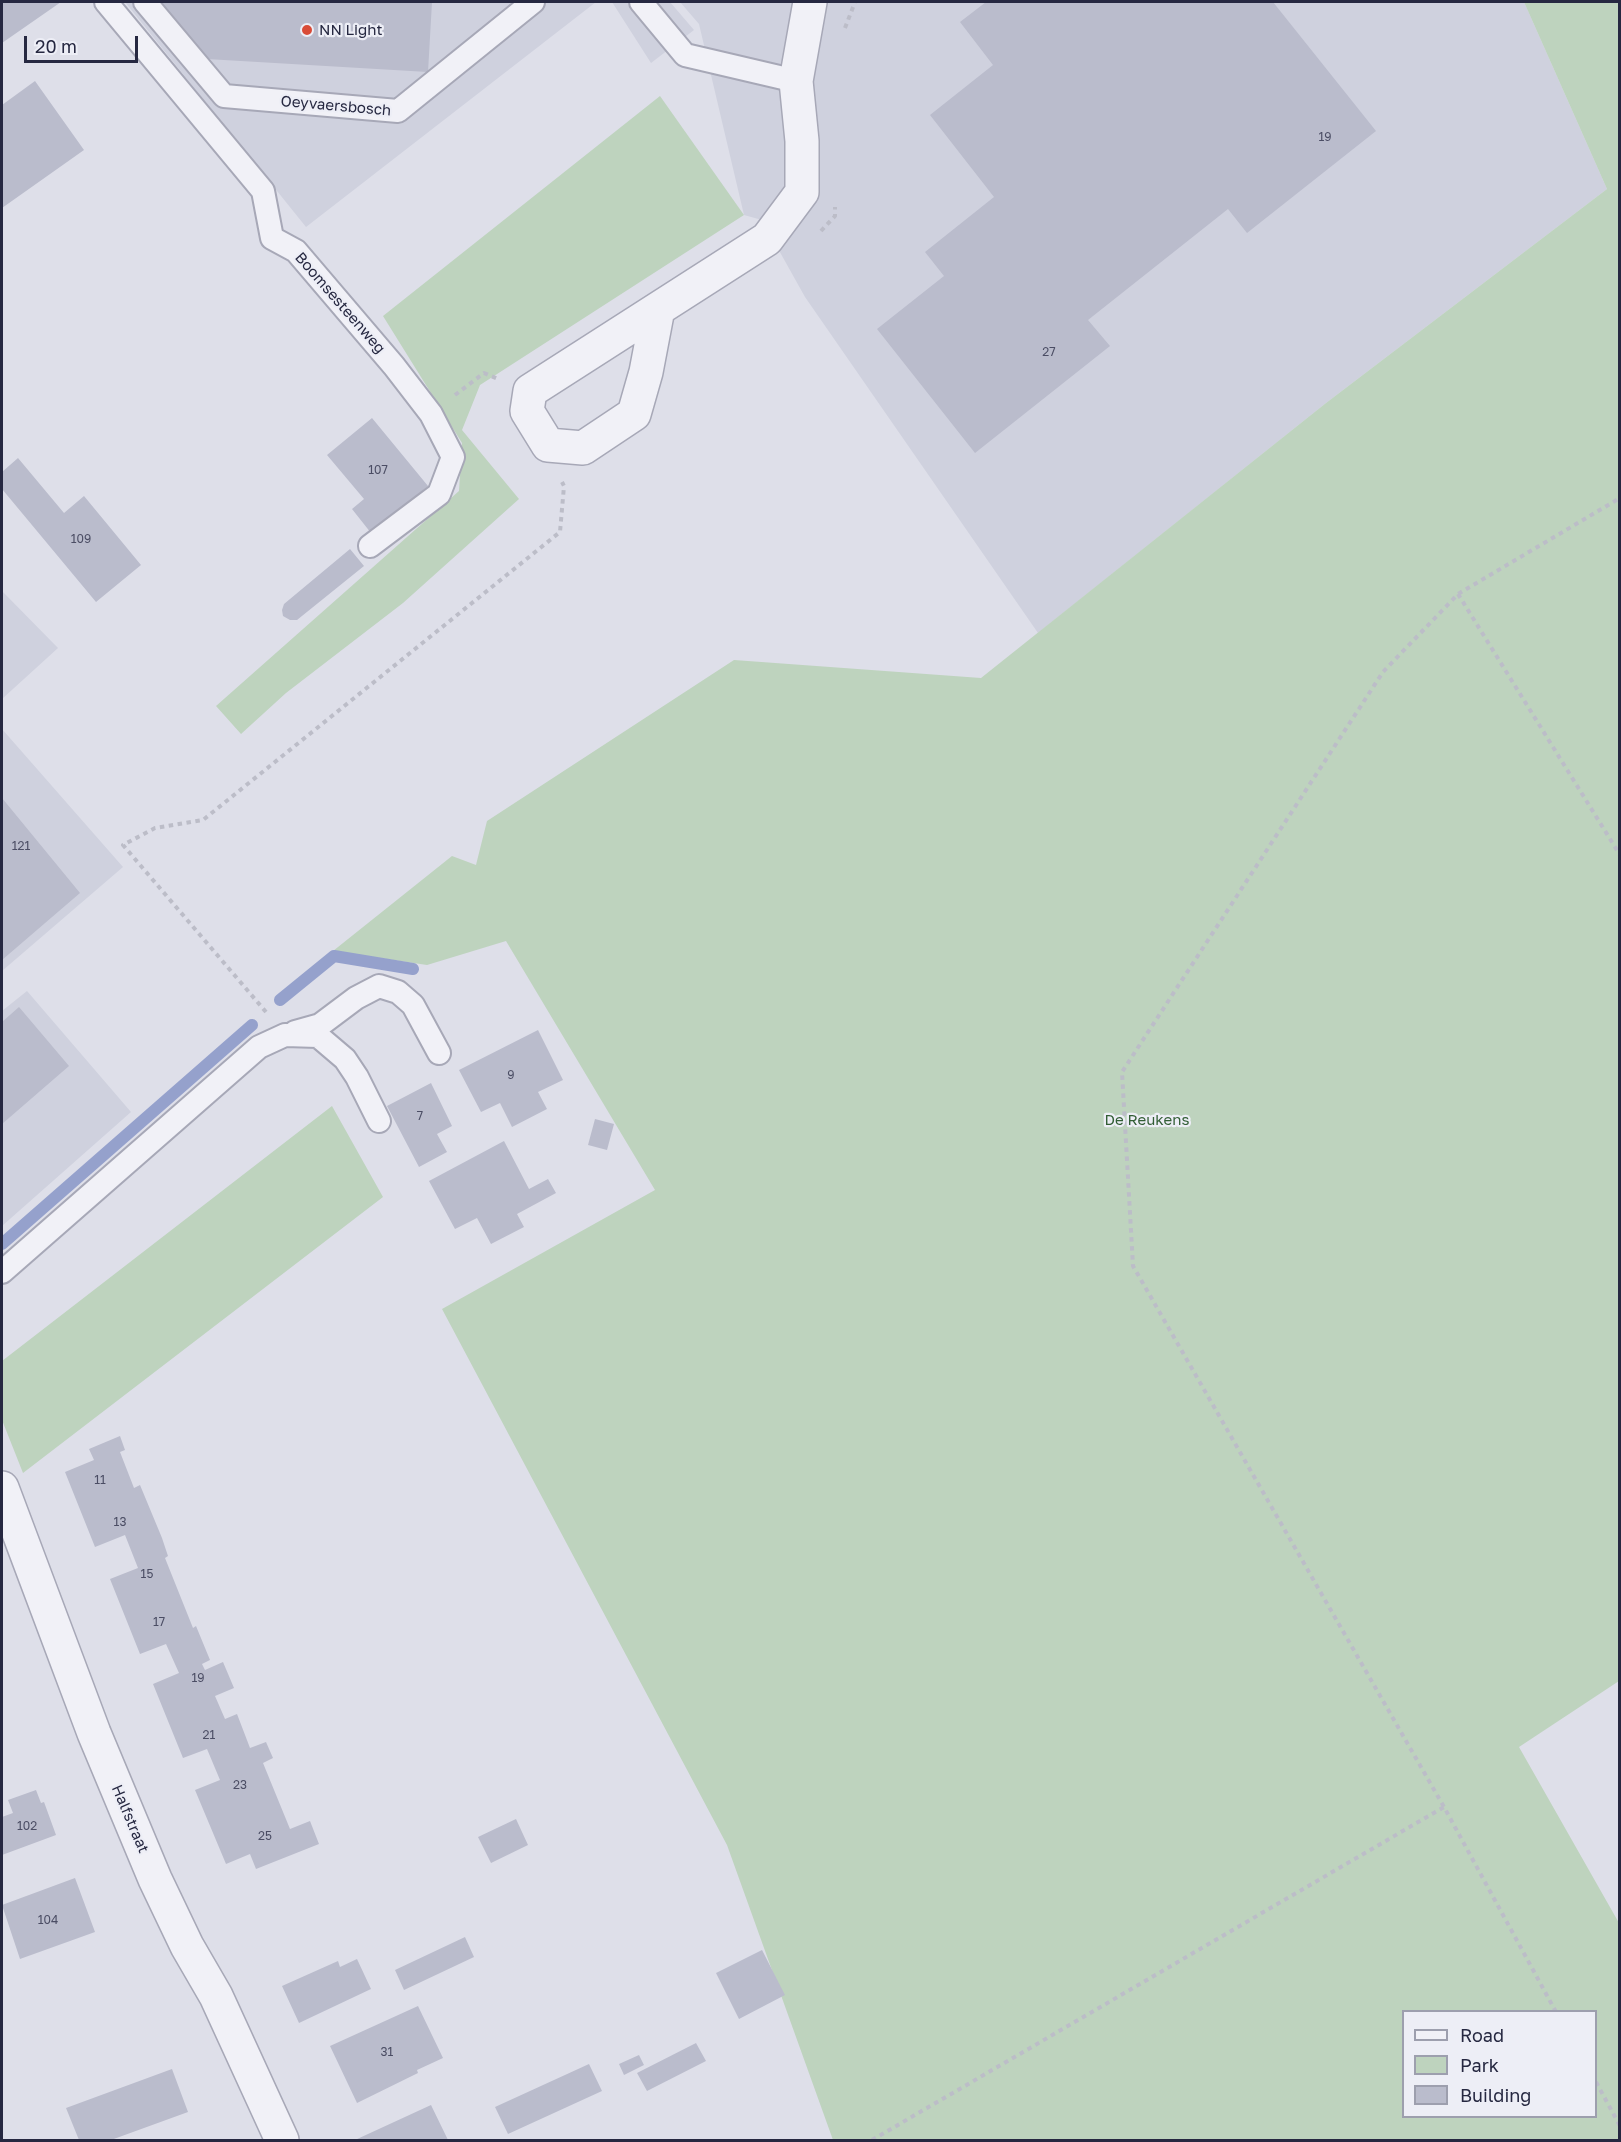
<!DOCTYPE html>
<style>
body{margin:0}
#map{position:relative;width:1621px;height:2142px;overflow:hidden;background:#dedfe9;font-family:"Golos Text",sans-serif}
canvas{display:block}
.frame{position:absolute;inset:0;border:3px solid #262841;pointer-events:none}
.legend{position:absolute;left:1402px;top:2010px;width:195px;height:108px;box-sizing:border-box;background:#edeef6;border:2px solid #9d9fae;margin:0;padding:8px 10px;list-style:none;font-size:18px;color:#262841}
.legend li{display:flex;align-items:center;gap:12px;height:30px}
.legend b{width:30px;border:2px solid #9d9fae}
.scale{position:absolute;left:24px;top:36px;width:114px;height:27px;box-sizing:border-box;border:3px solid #262841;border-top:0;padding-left:8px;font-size:18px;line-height:21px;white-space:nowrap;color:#262841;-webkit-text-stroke:4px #edeef6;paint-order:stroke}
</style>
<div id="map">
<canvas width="1621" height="2142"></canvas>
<div class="frame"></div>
<ul class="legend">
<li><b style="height:8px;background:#f1f1f7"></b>Road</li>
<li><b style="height:16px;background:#bed3be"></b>Park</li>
<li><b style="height:16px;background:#babccc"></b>Building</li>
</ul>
<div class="scale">20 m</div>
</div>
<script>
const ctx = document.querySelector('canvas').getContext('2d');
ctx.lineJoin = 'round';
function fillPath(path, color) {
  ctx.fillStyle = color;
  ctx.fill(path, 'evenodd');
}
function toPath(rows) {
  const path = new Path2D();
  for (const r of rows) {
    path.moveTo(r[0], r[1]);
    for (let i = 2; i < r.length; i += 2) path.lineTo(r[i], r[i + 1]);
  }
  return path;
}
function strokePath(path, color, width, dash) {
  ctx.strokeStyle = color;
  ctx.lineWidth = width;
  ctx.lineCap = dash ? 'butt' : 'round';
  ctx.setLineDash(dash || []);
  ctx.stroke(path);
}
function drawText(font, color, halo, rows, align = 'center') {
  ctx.font = font + ' "Golos Text",sans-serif';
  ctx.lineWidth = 4.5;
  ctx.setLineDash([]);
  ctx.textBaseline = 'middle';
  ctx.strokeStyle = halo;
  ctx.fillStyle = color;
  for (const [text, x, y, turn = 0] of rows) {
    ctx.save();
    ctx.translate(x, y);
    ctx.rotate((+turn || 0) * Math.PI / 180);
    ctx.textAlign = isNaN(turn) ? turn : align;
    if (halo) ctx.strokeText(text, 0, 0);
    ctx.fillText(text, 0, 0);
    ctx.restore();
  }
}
fillPath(toPath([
 [125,2,596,2,306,227],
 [612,2,670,2,694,30,651,63],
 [680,2,1524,2,1607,189,1326,403,1038,633,805,297,762,220,744,215,699,24],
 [2,591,58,648,2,699],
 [2,729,123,867,2,971],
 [27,991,131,1112,2,1226,2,1011]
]), '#cfd1de');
fillPath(toPath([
 [1524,2,1619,2,1619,1681,1519,1747,1619,1923,1619,2140,833,2140,727,1845,442,1309,655,1190,506,941,427,965,333,951,452,856,476,865,487,821,734,660,981,678,1326,403,1607,189],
 [1404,2012,1596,2012,1596,2116,1404,2116],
 [660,96,744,215,480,385,462,430,519,499,403,603,286,693,241,734,216,706,459,491,462,443,383,316],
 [332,1106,383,1197,23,1473,2,1420,2,1361]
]), '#bed3be');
strokePath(toPath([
 [280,1000,334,956,413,969],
 [2,1244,252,1025]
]), '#95a1cc', 12);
fillPath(toPath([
 [2,2,61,2,2,43],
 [160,2,432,2,428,72,207,59],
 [986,2,1273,2,1376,131,1247,233,1228,209,1088,320,1110,346,975,453,877,329,944,276,925,252,994,197,930,115,993,65,960,22],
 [35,81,84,150,2,208,2,105],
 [372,418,428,486,371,533,352,509,364,499,327,455],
 [18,458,64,513,84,496,141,565,96,602,2,489,2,472],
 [350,549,364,566,297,620,290,620,283,616,282,610,284,604],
 [2,798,80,893,2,960],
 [19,1007,69,1066,2,1124,2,1022],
 [538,1030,563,1080,538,1092,547,1109,512,1127,500,1103,481,1112,459,1070],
 [431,1083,452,1126,437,1134,447,1152,419,1167,387,1106],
 [595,1119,614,1124,607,1150,588,1145],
 [504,1141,529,1189,548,1179,556,1193,517,1214,524,1227,491,1244,477,1218,455,1229,429,1181],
 [120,1436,125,1450,120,1452,134,1488,140,1485,162,1538,168,1556,165,1558,193,1628,196,1626,210,1660,202,1664,205,1670,223,1662,234,1688,215,1696,225,1719,237,1714,250,1748,266,1742,273,1758,263,1763,290,1829,310,1821,319,1844,256,1869,250,1854,226,1864,195,1790,220,1780,207,1749,183,1758,153,1684,179,1673,166,1644,140,1654,110,1579,138,1568,125,1535,95,1547,65,1472,94,1460,89,1449],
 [36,1790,41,1803,44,1802,56,1835,2,1855,2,1817,13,1813,8,1800],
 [516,1819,528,1845,491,1863,478,1837],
 [75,1878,95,1932,20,1959,2,1905],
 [465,1937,474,1957,404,1990,395,1970],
 [762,1950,785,1995,739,2019,716,1973],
 [357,1959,371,1989,299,2023,282,1986,338,1961,340,1967],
 [418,2006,443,2058,417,2070,418,2073,357,2103,330,2046],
 [696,2043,706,2061,647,2091,637,2073],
 [639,2055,644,2065,624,2075,619,2064],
 [589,2064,602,2091,508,2134,495,2107],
 [172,2069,188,2112,111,2140,79,2140,66,2108],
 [431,2105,448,2140,355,2140]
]), '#babccc');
const service = toPath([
 [106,2,263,191,272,238,296,251,394,366,431,414,453,457,439,494,370,546],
 [145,2,224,96,398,111,533,2],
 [641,2,685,55,796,81],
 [295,1032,320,1025,356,998,379,986,398,992,413,1005,439,1053],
 [2,1272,259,1047,285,1035,318,1036,345,1059,357,1077,379,1121]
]);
const minor = toPath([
 [658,309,646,372,634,414,583,448,548,445,527,411,530,391,767,239,802,192,802,141,796,81,810,2],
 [2,1488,94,1733,155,1879,187,1946,216,1996,282,2140]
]);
strokePath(service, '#a7a8b7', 26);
strokePath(minor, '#a7a8b7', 36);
strokePath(toPath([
 [845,28,855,2],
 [821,231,835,216,835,207],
 [455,395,484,373,498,379],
 [1458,594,1620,855],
 [266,1012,123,845,155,828,203,820,560,532,564,486,562,482],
 [1556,2012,1444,1807,1133,1266,1122,1072,1383,672,1458,594,1620,498],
 [1596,2082,1620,2126],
 [872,2140,1444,1807]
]), '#bcbdc8', 4, [4.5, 4.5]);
strokePath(service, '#f1f1f7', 22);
strokePath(minor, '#f1f1f7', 33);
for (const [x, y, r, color] of [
 [307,30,6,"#d94b37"]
]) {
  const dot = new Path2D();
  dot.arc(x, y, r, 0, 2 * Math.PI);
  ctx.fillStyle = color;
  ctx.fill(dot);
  strokePath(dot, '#edeef6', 2);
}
drawText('12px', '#4b4d64', null, [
 ["19",1325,137],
 ["27",1049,352],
 ["107",378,470],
 ["109",81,539],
 ["121",21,846],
 ["9",511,1075],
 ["7",420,1116],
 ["11",100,1480],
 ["13",120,1522],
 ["15",147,1574],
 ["17",159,1622],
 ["19",198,1678],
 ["21",209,1735],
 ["23",240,1785],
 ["102",27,1826],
 ["25",265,1836],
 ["104",48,1920],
 ["31",387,2052]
]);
drawText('15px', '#262841', '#edeef6', [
 ["NN Light",319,30]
], 'left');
drawText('15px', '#262841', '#edeef6', [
 ["Oeyvaersbosch",336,106,5],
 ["Boomsesteenweg",340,303,49],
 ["Halfstraat",130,1819,67]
]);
drawText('15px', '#325e35', '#edeef6', [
 ["De Reukens",1147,1120]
]);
</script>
